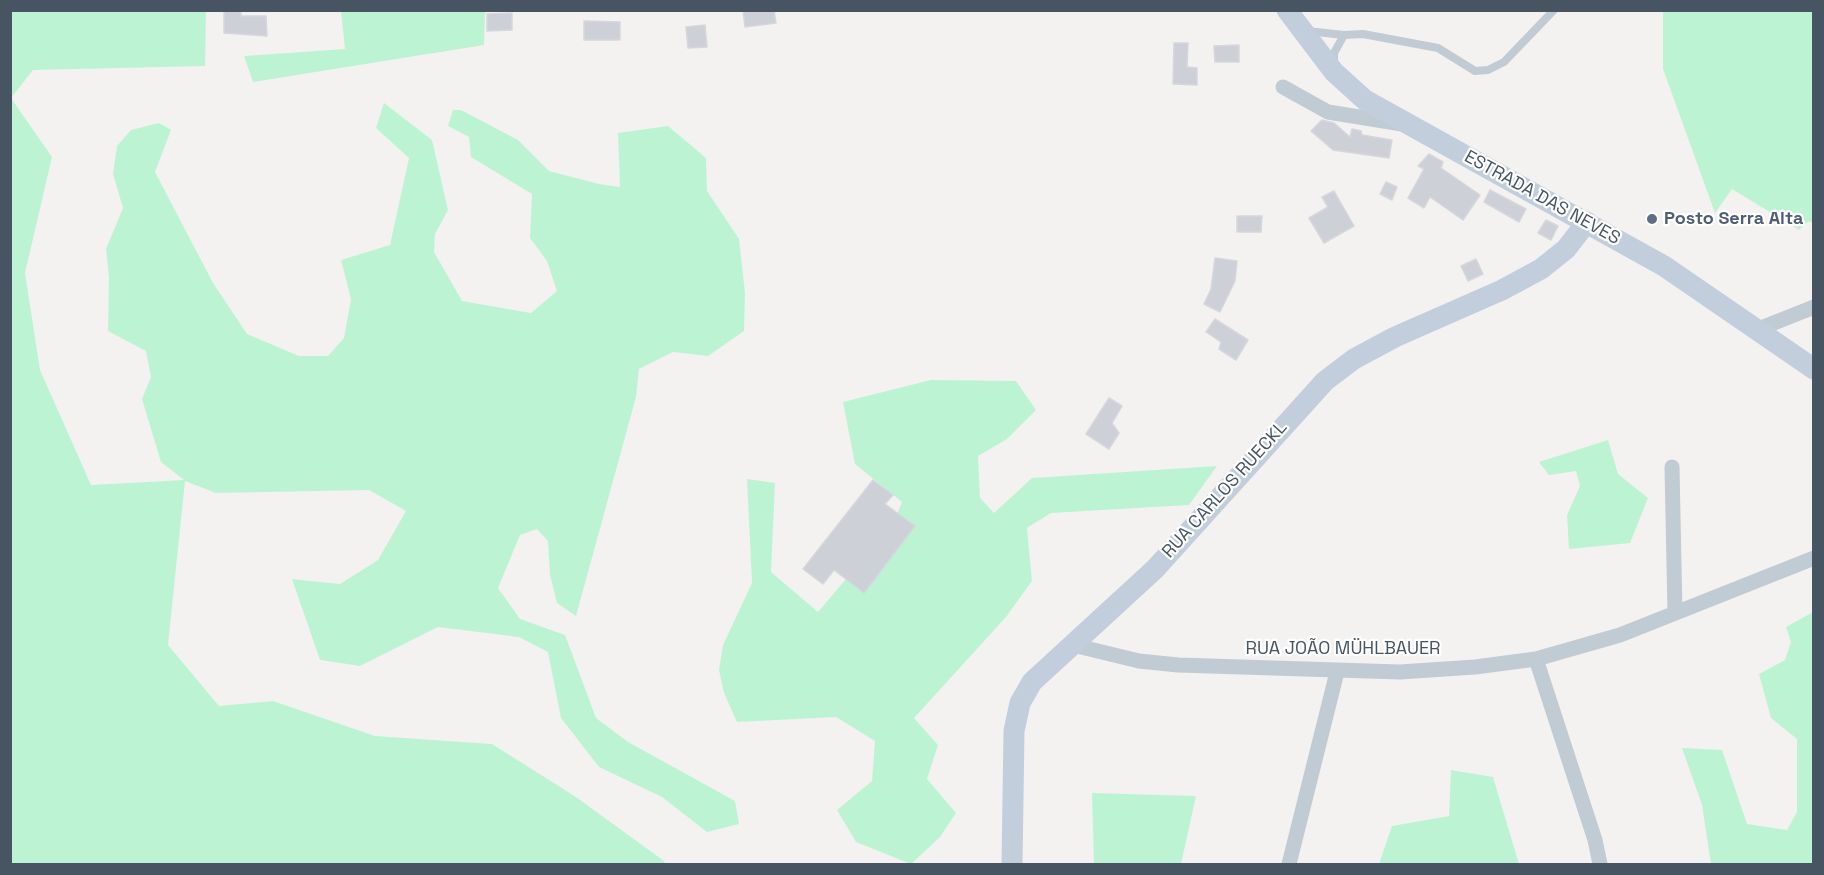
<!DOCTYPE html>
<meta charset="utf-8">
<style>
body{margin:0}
#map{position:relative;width:1824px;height:875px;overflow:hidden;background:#f4f1f1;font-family:"Space Grotesk",sans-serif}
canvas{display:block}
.frame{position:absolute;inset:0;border:12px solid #475461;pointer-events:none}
</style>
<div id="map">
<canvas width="1824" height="875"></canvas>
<div class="frame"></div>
</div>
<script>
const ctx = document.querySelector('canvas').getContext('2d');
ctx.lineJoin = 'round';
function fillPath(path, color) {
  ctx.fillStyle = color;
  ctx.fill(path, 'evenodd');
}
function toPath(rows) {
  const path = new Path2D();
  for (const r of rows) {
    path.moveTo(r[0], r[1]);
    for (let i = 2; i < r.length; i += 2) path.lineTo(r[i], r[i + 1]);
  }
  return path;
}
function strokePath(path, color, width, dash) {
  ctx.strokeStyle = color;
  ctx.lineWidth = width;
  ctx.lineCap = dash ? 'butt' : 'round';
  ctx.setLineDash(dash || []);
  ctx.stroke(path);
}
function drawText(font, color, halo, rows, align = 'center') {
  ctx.font = font + ' "Space Grotesk",sans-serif';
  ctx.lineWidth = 4.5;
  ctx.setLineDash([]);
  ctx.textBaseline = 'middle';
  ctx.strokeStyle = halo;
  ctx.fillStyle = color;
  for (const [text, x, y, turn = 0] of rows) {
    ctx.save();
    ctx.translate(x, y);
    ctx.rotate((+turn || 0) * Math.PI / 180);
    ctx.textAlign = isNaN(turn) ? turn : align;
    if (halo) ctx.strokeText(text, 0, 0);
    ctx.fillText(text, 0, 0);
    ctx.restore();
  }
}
fillPath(toPath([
 [10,11,206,11,205,66,33,70,11,98],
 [341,11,485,11,484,45,253,82,244,56,345,49],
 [1663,11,1813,11,1813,223,1809,221,1799,230,1732,189,1715,213,1663,69],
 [11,98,52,157,25,273,40,370,91,485,184,480,161,462,142,399,151,377,146,351,108,331,109,277,106,249,123,208,113,174,117,146,131,130,159,123,171,130,155,172,213,283,247,334,299,356,328,356,344,338,351,299,341,260,390,245,409,158,376,128,384,103,432,140,448,210,435,234,434,252,462,301,531,313,557,291,547,261,530,238,532,194,471,157,469,137,448,126,453,110,461,110,518,140,549,171,599,184,620,187,618,133,668,126,706,158,707,191,739,239,745,293,744,331,708,356,673,352,639,369,636,397,576,616,557,603,550,575,548,541,537,529,520,535,498,588,520,619,565,635,596,718,628,742,735,801,739,824,707,832,662,797,599,767,561,718,548,652,519,637,438,627,360,666,320,660,292,579,340,584,378,560,406,511,369,490,216,493,185,481,168,645,219,706,273,701,375,736,492,744,576,797,664,861,665,864,11,864],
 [931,380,1016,381,1036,410,1007,439,978,456,980,498,994,513,1032,478,1217,466,1189,505,1051,513,1027,528,1032,581,1006,617,914,718,938,745,927,779,956,813,940,837,911,864,856,842,837,810,872,781,875,741,836,717,737,722,724,693,719,670,723,645,752,583,747,479,775,483,771,572,818,612,846,579,864,593,902,502,855,464,843,402],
 [1608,440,1618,474,1648,498,1630,543,1569,549,1567,515,1580,486,1576,471,1549,475,1539,462],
 [1813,612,1813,864,1711,864,1702,805,1682,748,1722,750,1747,824,1787,830,1797,812,1797,739,1771,718,1759,674,1785,660,1791,642,1786,627],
 [1451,770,1493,777,1519,864,1379,864,1392,826,1449,816],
 [1092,793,1196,796,1181,864,1094,864]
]), '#bcf4d3');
const building = toPath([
 [224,10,241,10,241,16,266,16,267,36,224,33,224,10],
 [743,10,774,10,776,23,745,27,743,10],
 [512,13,512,30,487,31,487,14,512,13],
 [584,21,620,22,620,40,584,40,584,21],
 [705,25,707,47,688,48,686,27,705,25],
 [1174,43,1188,43,1187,67,1197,68,1197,85,1173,84,1174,43],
 [1239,45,1239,62,1215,62,1214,46,1239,45],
 [1322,120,1334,123,1350,137,1352,129,1361,131,1362,135,1392,140,1389,158,1333,150,1311,131,1322,120],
 [1429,154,1443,162,1441,168,1480,195,1463,220,1430,197,1424,208,1408,198,1424,169,1418,166,1429,154],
 [1386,182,1397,187,1392,200,1380,194,1386,182],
 [1490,190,1526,209,1519,222,1484,202,1490,190],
 [1334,191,1354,226,1324,243,1309,218,1328,207,1322,197,1334,191],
 [1237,216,1262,216,1261,232,1237,232,1237,216],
 [1546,220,1558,226,1551,240,1538,233,1546,220],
 [1215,258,1237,261,1235,281,1220,312,1204,304,1211,289,1215,258],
 [1476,259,1483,274,1468,281,1461,266,1476,259],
 [1215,319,1248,340,1236,360,1219,349,1221,342,1206,332,1215,319],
 [1109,398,1122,406,1112,423,1119,433,1109,449,1086,434,1109,398],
 [873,480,893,495,885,504,915,526,864,593,834,570,823,584,803,569,873,480]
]);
fillPath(building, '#cdd0d6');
strokePath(building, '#d5d7dd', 1.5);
strokePath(toPath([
 [1307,31,1344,35],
 [1334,63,1334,53,1344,35,1363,34,1438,48,1475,71,1488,70,1504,62,1554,10]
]), '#c1cbd4', 8);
strokePath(toPath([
 [1283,87,1328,112,1402,124],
 [1756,330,1814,307],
 [1672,467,1675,613],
 [1073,645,1139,661,1178,665,1400,672,1475,667,1536,659,1620,635,1814,558],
 [1536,659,1595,840,1600,864],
 [1289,864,1337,672]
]), '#c1cbd4', 15);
strokePath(toPath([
 [1287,10,1334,72,1365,100,1664,266,1814,369],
 [1012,864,1014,731,1020,703,1032,682,1155,569,1325,381,1354,359,1395,337,1502,290,1541,269,1566,249,1587,222]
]), '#c2cedb', 21);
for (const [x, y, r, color] of [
 [1652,219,6,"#5c6f8a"]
]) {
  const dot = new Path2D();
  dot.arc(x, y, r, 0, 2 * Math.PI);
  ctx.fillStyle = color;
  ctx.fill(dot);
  strokePath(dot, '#fff', 2);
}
drawText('18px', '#475461', '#fff', [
 ["ESTRADA DAS NEVES",1542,198,29],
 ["RUA CARLOS RUECKL",1225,490,-48],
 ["RUA JOÃO MÜHLBAUER",1343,649]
]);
drawText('bold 18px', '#4e5e75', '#fff', [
 ["Posto Serra Alta",1664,219]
], 'left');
</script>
